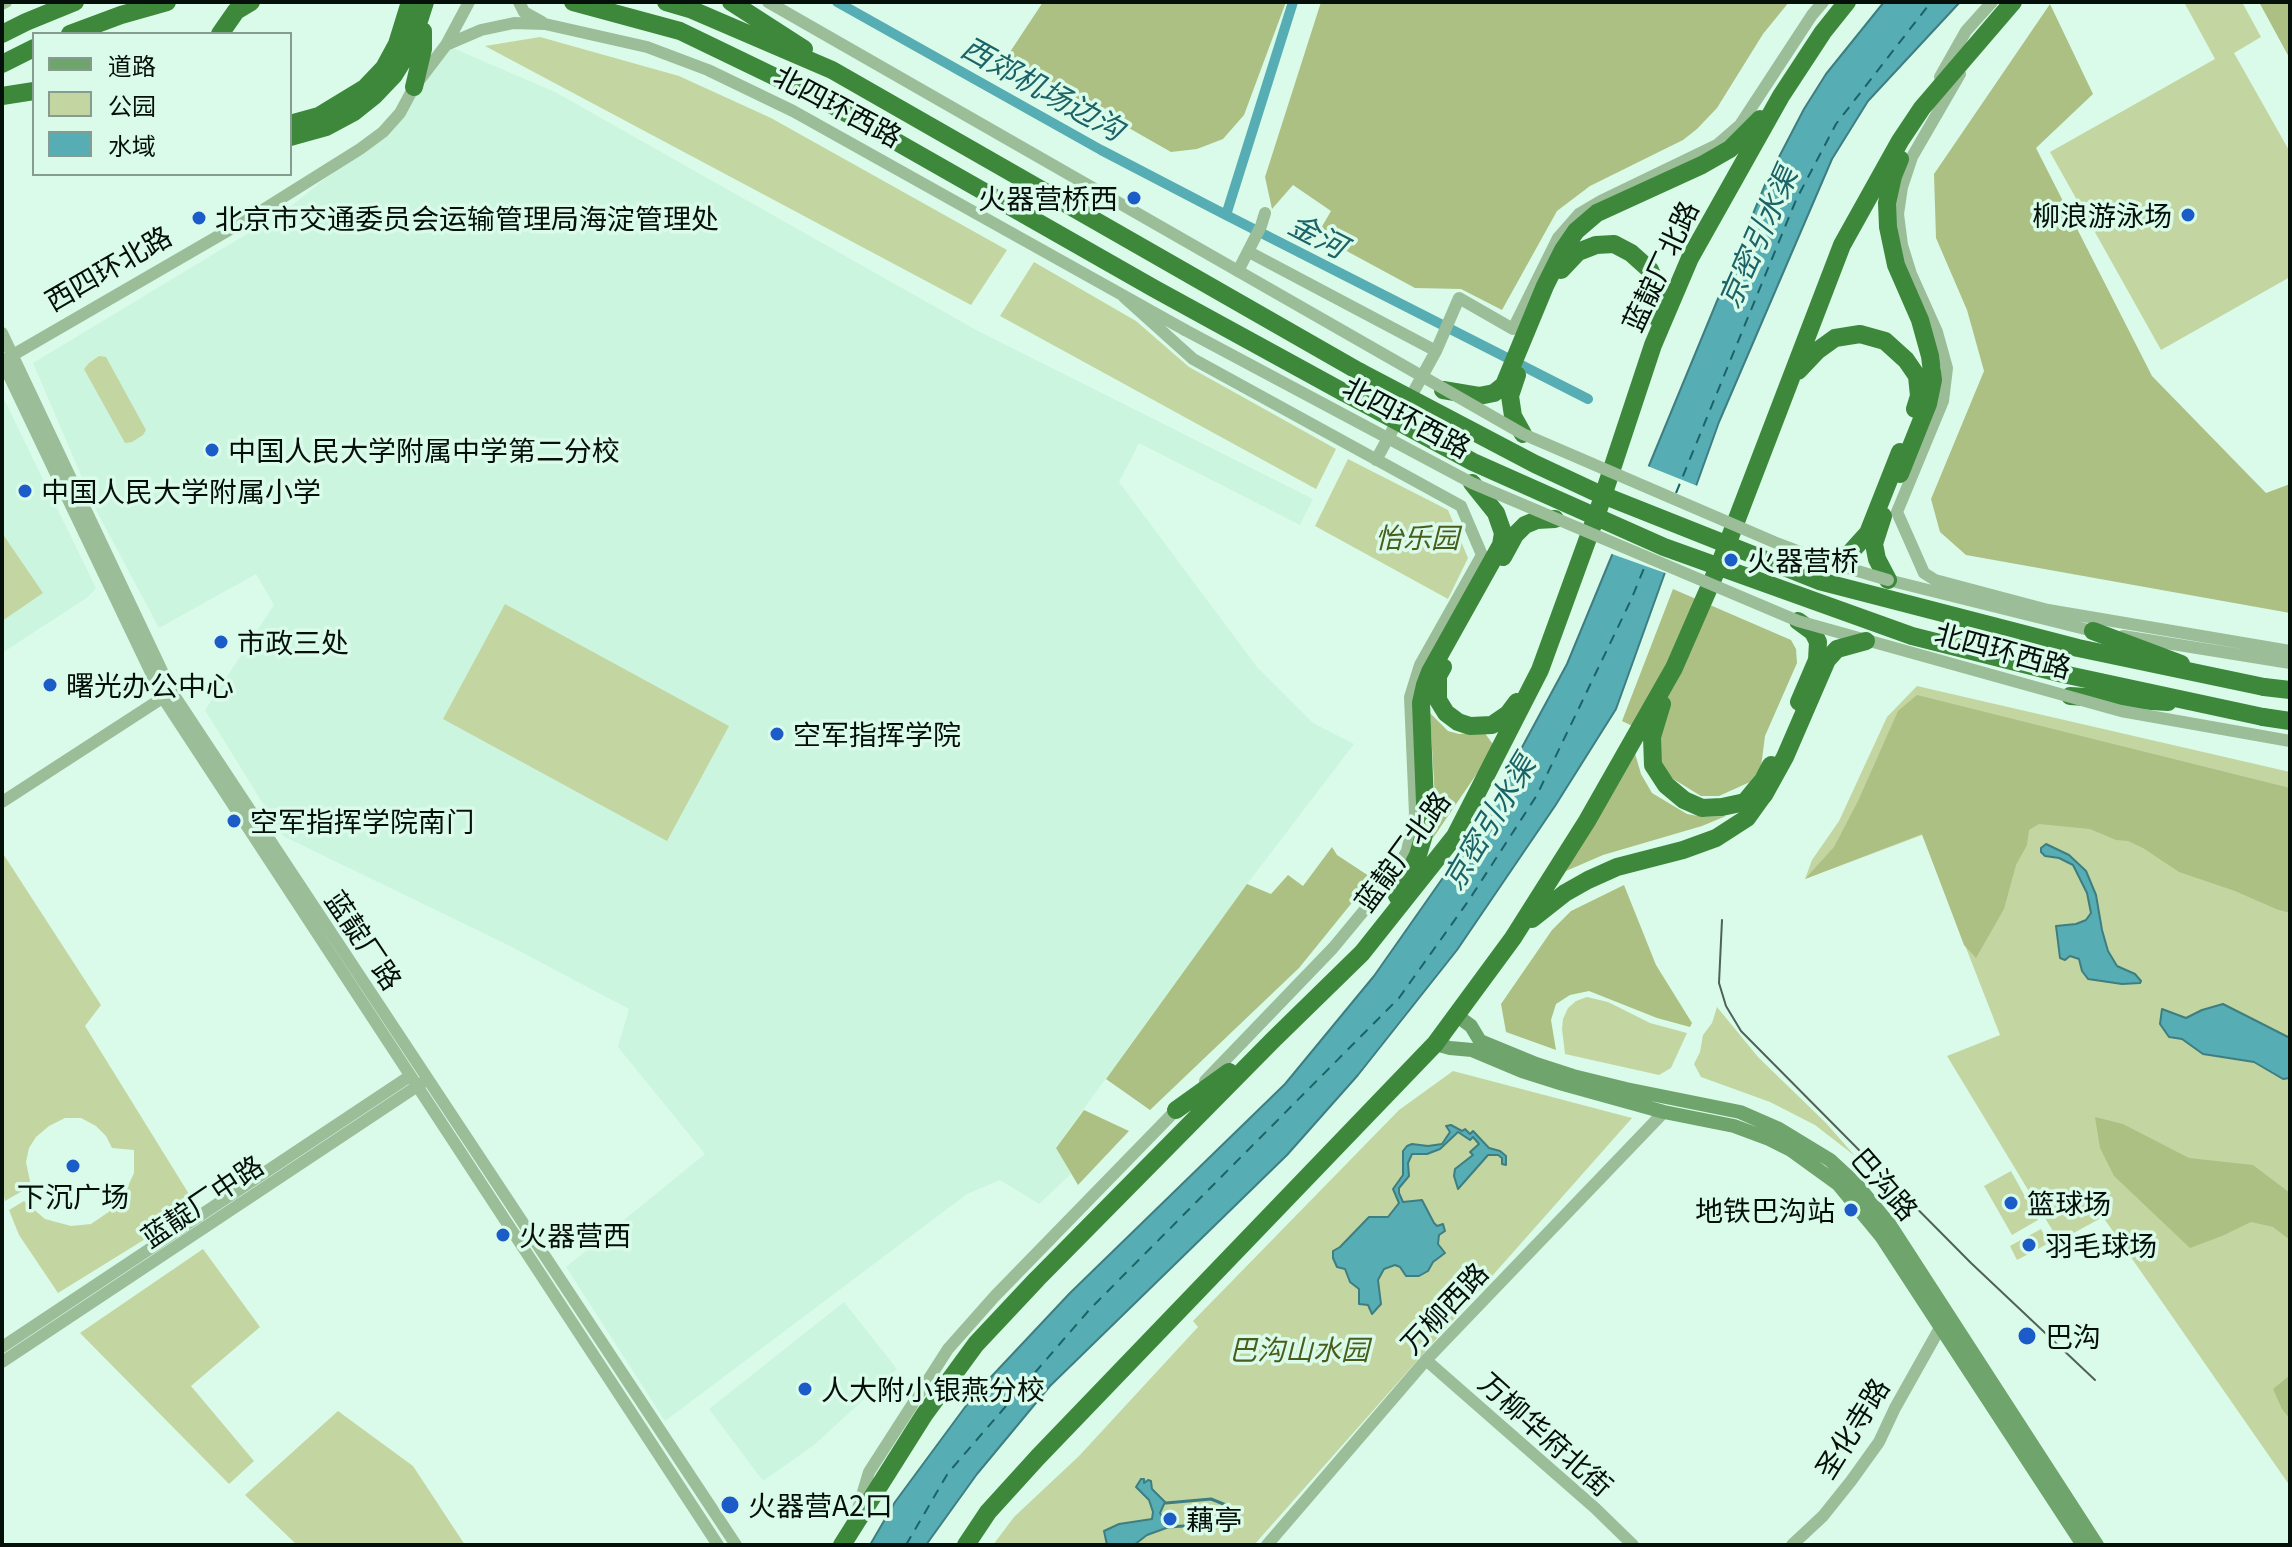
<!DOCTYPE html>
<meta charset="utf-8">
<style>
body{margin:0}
#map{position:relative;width:2292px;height:1547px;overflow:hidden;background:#dafbea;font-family:Georgia,"Noto Sans SC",serif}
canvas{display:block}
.frame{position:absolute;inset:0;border:4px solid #06100b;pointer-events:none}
.legend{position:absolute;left:32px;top:32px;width:260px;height:144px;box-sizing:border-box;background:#dafbea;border:2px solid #859d91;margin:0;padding:10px 14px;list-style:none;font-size:24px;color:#06100b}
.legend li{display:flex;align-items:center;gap:16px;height:40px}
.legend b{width:40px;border:2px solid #859d91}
</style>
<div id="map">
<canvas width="2292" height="1547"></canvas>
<div class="frame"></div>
<ul class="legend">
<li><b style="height:10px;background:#6fa46c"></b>道路</li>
<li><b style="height:22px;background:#c3d6a1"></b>公园</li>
<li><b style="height:22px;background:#56adb3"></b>水域</li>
</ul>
</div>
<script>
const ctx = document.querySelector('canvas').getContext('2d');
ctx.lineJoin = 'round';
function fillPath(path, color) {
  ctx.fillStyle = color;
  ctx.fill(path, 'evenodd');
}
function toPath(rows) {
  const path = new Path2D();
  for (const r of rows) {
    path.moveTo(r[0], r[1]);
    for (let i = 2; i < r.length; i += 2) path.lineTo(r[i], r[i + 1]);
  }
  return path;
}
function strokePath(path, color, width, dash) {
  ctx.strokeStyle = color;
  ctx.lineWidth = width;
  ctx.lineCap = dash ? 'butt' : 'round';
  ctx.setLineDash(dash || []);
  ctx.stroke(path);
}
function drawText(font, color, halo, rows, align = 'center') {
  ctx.font = font + ' Georgia,"Noto Sans SC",serif';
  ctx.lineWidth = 7;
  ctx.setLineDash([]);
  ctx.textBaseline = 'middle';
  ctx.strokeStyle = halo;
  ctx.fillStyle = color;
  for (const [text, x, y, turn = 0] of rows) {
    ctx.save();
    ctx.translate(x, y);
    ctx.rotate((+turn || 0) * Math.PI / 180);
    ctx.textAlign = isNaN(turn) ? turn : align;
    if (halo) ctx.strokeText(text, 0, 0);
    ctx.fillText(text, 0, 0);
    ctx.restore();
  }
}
fillPath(toPath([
 [446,45,555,92,978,331,1313,499,1300,525,1139,443,1119,482,1257,667,1313,723,1354,744,1244,888,1056,1147,1071,1174,1039,1204,1000,1180,967,1194,665,1421,566,1267,705,1154,618,1047,629,1009,506,944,283,836,205,710,274,605,256,574,159,628,95,508,33,363,285,211,383,132],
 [2,395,96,588,88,597,2,653],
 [844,1302,897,1369,814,1445,763,1481,709,1409]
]), '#cbf5df');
fillPath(toPath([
 [2184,2,2242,2,2261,37,2234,53,2290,152,2290,277,2161,350,2050,152,2215,59],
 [540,37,679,76,771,118,1007,250,971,305,485,46],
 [1034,262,1136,321,1189,367,1336,449,1316,489,1000,316],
 [99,356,106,357,146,430,143,435,132,442,125,443,84,369,89,363],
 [1348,459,1448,510,1468,558,1448,599,1315,526],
 [2,533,43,593,2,621],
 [505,604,729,726,667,841,443,719],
 [1917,686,2290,772,2290,1486,2103,1217,2059,1241,1947,1056,2000,1035,1922,835,1805,879,1812,860,1839,821,1887,717],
 [2,852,101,1005,85,1026,197,1207,58,1293,19,1235,9,1210,24,1201,45,1219,71,1226,91,1224,110,1211,124,1195,134,1173,134,1150,112,1148,106,1136,96,1126,81,1118,65,1118,49,1126,36,1137,29,1148,26,1162,31,1186,5,1201,2,1187],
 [1587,997,1608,1002,1650,1023,1687,1033,1671,1068,1659,1075,1565,1054,1562,1029,1563,1019,1568,1008,1576,1001],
 [1717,1007,1758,1057,1826,1123,1855,1156,1815,1125,1770,1102,1701,1077,1694,1064,1700,1052,1703,1035,1712,1023],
 [1453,1071,1632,1118,1254,1545,993,1545,1014,1517,1079,1456,1198,1327,1193,1321,1399,1110],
 [2011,1171,2038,1220,2012,1235,1984,1186],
 [2041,1229,2049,1243,2017,1260,2010,1246],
 [203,1249,260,1327,191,1386,254,1461,229,1484,80,1333],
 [338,1411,413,1466,465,1545,297,1545,245,1495]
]), '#c3d6a1');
fillPath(toPath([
 [1043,2,1286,2,1244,115,1223,139,1197,149,1171,152,1006,58],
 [1321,2,1789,2,1763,34,1717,108,1697,129,1683,140,1590,186,1557,211,1502,310,1461,289,1415,288,1317,235,1331,211,1293,185,1272,209,1265,177],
 [2259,2,2290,2,2290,59],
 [2050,4,2093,94,2036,148,2152,376,2266,493,2290,484,2290,613,1966,555,1940,532,1931,499,1984,371,1967,310,1936,238,1934,174],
 [1673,589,1791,640,1796,649,1797,663,1765,736,1761,767,1750,782,1719,796,1701,796,1670,777,1662,768,1659,739,1622,721],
 [1917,695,2290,788,2290,913,2276,909,2235,891,2179,872,2143,848,2128,841,2116,840,2090,829,2039,824,2029,830,2027,845,2016,865,2004,909,1976,958,1964,945,1922,834,1805,879,1834,847,1858,801,1898,711],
 [1430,713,1448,731,1459,734,1484,732,1495,747,1433,838,1436,816],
 [1634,750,1641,774,1652,793,1687,814,1704,817,1726,816,1702,826,1603,855,1566,871],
 [1332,847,1337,855,1372,878,1299,968,1150,1110,1106,1079,1247,884,1271,894,1288,875,1303,886],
 [1624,885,1656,965,1692,1023,1690,1027,1657,1018,1589,991,1570,995,1556,1004,1551,1020,1556,1050,1506,1032,1501,1004,1552,930,1571,911],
 [1084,1110,1129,1131,1078,1185,1056,1148],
 [2095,1117,2123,1124,2189,1158,2253,1165,2290,1193,2290,1240,2273,1227,2251,1222,2222,1236,2190,1248,2114,1176,2100,1148],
 [2290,1375,2290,1419,2282,1409,2273,1389]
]), '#acc084');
const water = toPath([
 [1884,2,1960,2,1868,101,1832,159,1719,422,1616,709,1555,806,1457,950,1358,1075,1287,1155,1050,1386,977,1474,926,1545,870,1545,895,1502,974,1395,1070,1293,1285,1084,1374,976,1480,825,1567,664,1767,180,1804,109,1826,74,1884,2],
 [2046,844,2069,855,2086,871,2096,895,2102,930,2108,951,2117,966,2135,974,2141,981,2140,983,2122,984,2088,979,2082,971,2079,959,2070,956,2065,960,2060,958,2056,926,2076,924,2086,920,2091,913,2087,893,2073,865,2059,858,2045,856,2041,852,2041,848,2046,844],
 [2223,1004,2290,1038,2290,1078,2283,1079,2254,1062,2203,1054,2182,1039,2169,1037,2160,1024,2162,1009,2186,1018,2202,1010,2223,1004],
 [1451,1125,1462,1131,1465,1129,1470,1134,1473,1131,1489,1148,1500,1151,1506,1156,1506,1165,1502,1164,1502,1158,1498,1155,1488,1155,1458,1189,1454,1176,1455,1169,1473,1155,1470,1152,1479,1144,1473,1137,1470,1140,1458,1132,1440,1149,1427,1154,1412,1154,1408,1163,1409,1176,1399,1188,1399,1193,1403,1202,1422,1200,1434,1223,1437,1226,1443,1224,1445,1231,1439,1235,1438,1244,1445,1253,1433,1262,1428,1271,1419,1276,1406,1276,1400,1267,1395,1265,1384,1269,1378,1280,1381,1304,1372,1314,1368,1305,1359,1304,1359,1289,1350,1282,1345,1269,1337,1267,1333,1258,1333,1251,1340,1247,1369,1217,1388,1217,1399,1203,1393,1189,1403,1175,1403,1151,1407,1146,1412,1144,1428,1146,1442,1144,1450,1132,1446,1126,1451,1125],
 [1141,1479,1144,1479,1144,1483,1148,1480,1151,1481,1152,1489,1165,1502,1160,1513,1169,1527,1147,1535,1134,1545,1107,1545,1104,1531,1119,1524,1152,1519,1153,1512,1149,1500,1136,1487,1141,1479]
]);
fillPath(water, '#56adb3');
strokePath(water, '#3e7e81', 2);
fillPath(toPath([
 [1645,465,1700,487,1668,574,1609,553]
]), '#dafbea');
strokePath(toPath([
 [1166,1503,1211,1499,1226,1505,1227,1513],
 [1169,1527,1198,1525,1203,1522]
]), '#3e7e81', 3);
strokePath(toPath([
 [837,2,1101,150,1226,215],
 [1293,2,1226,215,1588,399]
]), '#56adb3', 10);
strokePath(toPath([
 [1676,493,1796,200,1836,124,1931,2],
 [906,1545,948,1473,1090,1309,1399,998,1469,900,1537,795,1631,600,1647,561]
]), '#1c6368', 2, [10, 8]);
strokePath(toPath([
 [519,2,524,12,542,22],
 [768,2,1238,271,1261,226,1265,213],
 [2,4,6,2],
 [446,45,481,30,514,23,545,24,647,47,708,70,793,111,1185,330],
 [1960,74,1912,157,1902,187,1898,214,1902,245,1911,274,1937,332,1947,368,1943,401,1897,512,1924,573,1935,580,2048,610,2290,651],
 [1940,77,1966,31,1992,2],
 [1249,252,1436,351],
 [1124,297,1193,359,1461,506,1482,555,1420,665,1410,697,1415,814,1407,851,1391,878,1333,948,1205,1081],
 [2,333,172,692,736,1545],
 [6,359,253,216,360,149,383,132,400,113,414,87,446,45,469,2],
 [2,361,163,698,718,1545],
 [1376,460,1436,351,1459,298,1513,329,1558,238,1579,214,1601,201,1717,145,1740,125,1812,15,1823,2],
 [1888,580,2097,632],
 [2123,636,2290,663],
 [2,802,167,695],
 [2,1347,410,1076],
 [1426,1360,1595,1508,1633,1545],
 [2,1362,422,1083],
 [857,1512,869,1472,948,1349,995,1296,1181,1105],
 [1267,1545,1426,1360,1664,1112],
 [1792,1545,1823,1516,1851,1481,1879,1442,1895,1408,1941,1326]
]), '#9bbe98', 12);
strokePath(toPath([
 [1456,1015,1471,1026,1480,1041,1536,1064,1573,1076,1626,1089,1740,1112,1779,1129,1830,1160,1857,1185,1890,1225,2097,1545],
 [1435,1044,1450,1048,1472,1050,1522,1071,1563,1084,1664,1112,1734,1126,1769,1139,1791,1150,1838,1184,1881,1236,2083,1545]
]), '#6fa46c', 14);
strokePath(toPath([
 [573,2,680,31,823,100,1155,289,1343,392],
 [666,2,690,9,832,70,1360,372],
 [731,2,804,49],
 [2,34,26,22,75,2],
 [70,34,121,15,167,2],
 [220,34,236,11,251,2],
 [2,64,34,48],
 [414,87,423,49,423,31],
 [2,96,34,91],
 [290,124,319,116,365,88,384,68,397,44,410,2],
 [290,137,326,127,354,112,374,96,394,75,410,49,425,2],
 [1561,270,1578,252,1596,245,1614,244,1631,253,1650,270,1660,293,1657,318],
 [1798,371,1817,351,1835,338,1860,334,1885,341,1906,360,1917,376,1919,396,1915,409],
 [1517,375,1510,396,1513,416,1523,434],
 [1443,390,1479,396,1494,393,1504,385,1545,286,1563,250,1576,231,1597,213,1702,165,1730,149,1760,119],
 [1900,474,1928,404,1933,380,1930,356,1920,320,1896,265,1888,227,1887,203,1893,176,1900,159],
 [1883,516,1874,544,1877,559,1888,580],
 [1503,557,1515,535,1525,525,1537,520,1555,519],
 [1798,621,1813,632,1818,642,1817,660,1799,702],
 [2093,631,2181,664],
 [1443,667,1438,676,1438,700,1446,713,1458,722,1470,726,1492,725,1508,714,1517,702],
 [2264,687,2290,690],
 [2070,696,2168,702],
 [1662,704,1652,737,1653,765,1666,785,1684,800,1702,808,1722,807,1745,802,1763,780,1771,765],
 [2263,717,2290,721],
 [1397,896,1418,855,1426,828,1421,703,1425,685,1430,672,1501,545,1503,533,1496,513,1472,483],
 [1532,919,1565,893,1588,880,1617,867,1683,850,1716,838,1747,818,1762,797],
 [1176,1110,1229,1072],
 [842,1545,924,1415,976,1344,1037,1279,1273,1040,1362,953,1455,836,1540,670,1599,508,1653,345,1690,258,1781,96,1823,32,1847,2],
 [966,1545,988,1512,1038,1457,1435,1044,1513,938,1587,821,1674,668,1722,558,1842,245,1900,141,1922,108,2013,2]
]), '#3d883b', 18);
strokePath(toPath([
 [1722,920,1719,983,1726,1006,1741,1031,1971,1263,2095,1380]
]), '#4f6158', 2);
strokePath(toPath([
 [1238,271,1523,434,1774,542,1824,561,1888,580],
 [1185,330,1472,483,1798,621,2121,711,2290,741]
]), '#9bbe98', 12);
strokePath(toPath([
 [1360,372,1535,464,1595,492,1819,581,2078,648,2264,687],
 [1343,392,1473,462,1664,547,1912,636,2063,674,2263,717],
 [1824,561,1849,554,1868,533,1900,452],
 [1764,795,1785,757,1827,660,1837,649,1866,641]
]), '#3d883b', 18);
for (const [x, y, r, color] of [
 [1134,198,8,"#1b5cc8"],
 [2188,215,8,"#1b5cc8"],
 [199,218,8,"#1b5cc8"],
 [212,450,8,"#1b5cc8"],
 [25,491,8,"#1b5cc8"],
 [1731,560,8,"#1b5cc8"],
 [221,642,8,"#1b5cc8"],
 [50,685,8,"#1b5cc8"],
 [777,734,8,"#1b5cc8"],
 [234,821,8,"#1b5cc8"],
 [73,1166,8,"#1b5cc8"],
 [2011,1203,8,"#1b5cc8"],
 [1851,1210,8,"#1b5cc8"],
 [503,1235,8,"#1b5cc8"],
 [2029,1245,8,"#1b5cc8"],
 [2027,1336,10,"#1b5cc8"],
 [805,1389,8,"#1b5cc8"],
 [730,1505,10,"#1b5cc8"],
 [1170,1519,8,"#1b5cc8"]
]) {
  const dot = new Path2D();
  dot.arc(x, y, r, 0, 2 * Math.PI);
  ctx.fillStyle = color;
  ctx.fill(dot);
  strokePath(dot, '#dafbea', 3);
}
drawText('28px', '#06100b', '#dafbea', [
 ["北四环西路",838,106,28],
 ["蓝靛厂北路",1660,266,-65],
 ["西四环北路",108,268,-30],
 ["北四环西路",1407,417,28],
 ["北四环西路",2003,650,15],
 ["蓝靛厂北路",1402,851,-54],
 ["蓝靛厂路",364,940,56],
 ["巴沟路",1885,1184,49],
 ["蓝靛厂中路",202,1201,-34],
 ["万柳西路",1444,1308,-47],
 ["圣化寺路",1852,1428,-58],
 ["万柳华府北街",1546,1434,42]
]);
drawText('28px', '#06100b', '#dafbea', [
 ["火器营桥西",1118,198,"right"],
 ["柳浪游泳场",2172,215,"right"],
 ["北京市交通委员会运输管理局海淀管理处",215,218],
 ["中国人民大学附属中学第二分校",228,450],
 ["中国人民大学附属小学",41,491],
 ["火器营桥",1747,560],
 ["市政三处",237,642],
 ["曙光办公中心",66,685],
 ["空军指挥学院",793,734],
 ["空军指挥学院南门",250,821],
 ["下沉广场",73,1196,"center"],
 ["篮球场",2027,1203],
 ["地铁巴沟站",1835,1210,"right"],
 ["火器营西",519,1235],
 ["羽毛球场",2045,1245],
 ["巴沟",2045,1336],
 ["人大附小银燕分校",821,1389],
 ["火器营A2口",748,1505],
 ["藕亭",1186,1519]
], 'left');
drawText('italic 28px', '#4b5d1d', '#dafbea', [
 ["怡乐园",1417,537],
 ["巴沟山水园",1299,1349]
]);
drawText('italic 30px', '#1c6368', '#dafbea', [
 ["西郊机场边沟",1043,88,29],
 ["金河",1318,235,27],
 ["京密引水渠",1757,237,-66],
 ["京密引水渠",1488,822,-59]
]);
</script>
